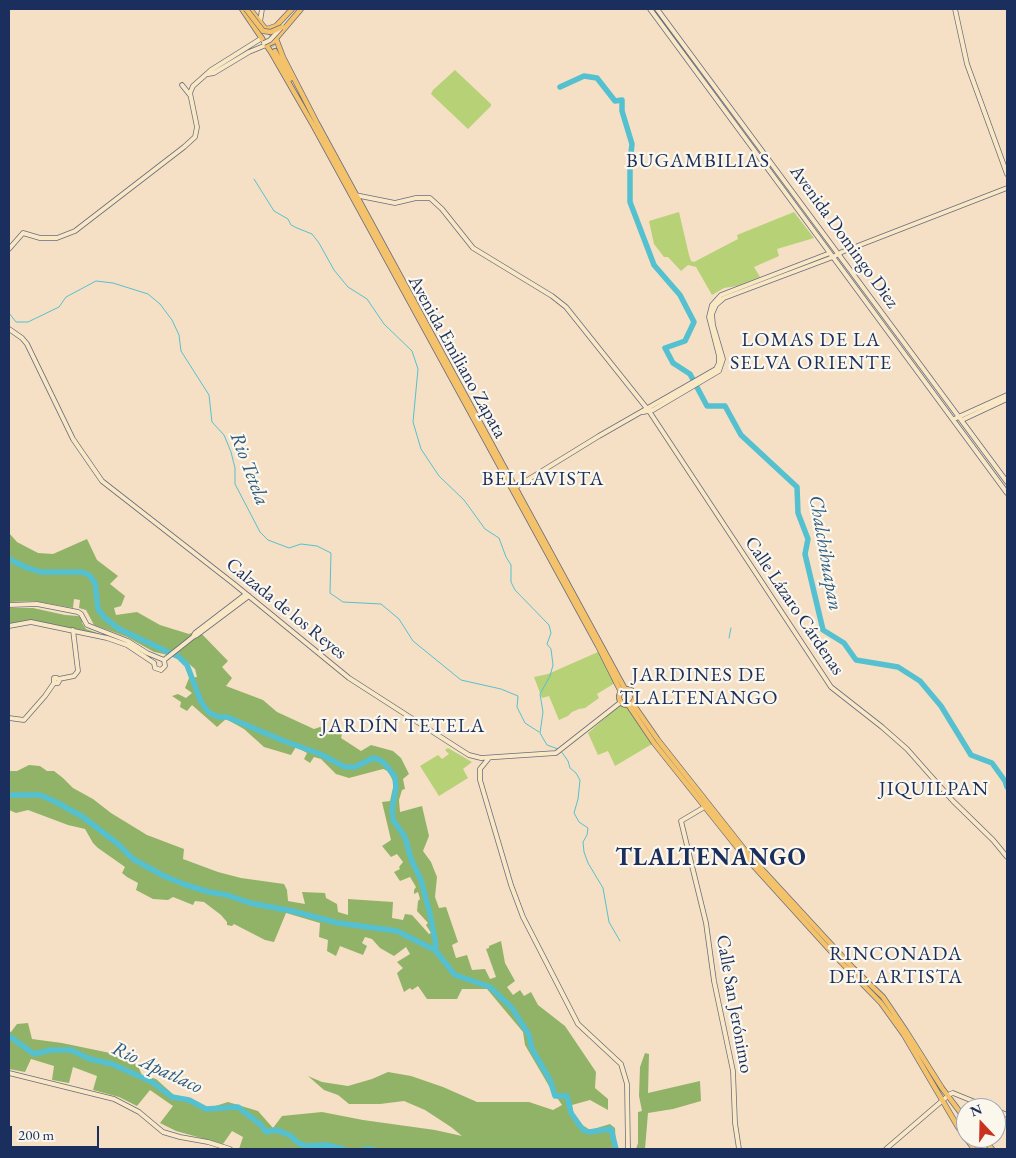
<!DOCTYPE html>
<meta charset="utf-8">
<style>
body{margin:0}
#map{position:relative;width:1016px;height:1158px;overflow:hidden;background:#f5e0c5;font-family:"EB Garamond",serif}
canvas{display:block}
.frame{position:absolute;inset:0;border:10px solid #1b2f5e;pointer-events:none}
.north{position:absolute;left:956px;top:1098px;width:50px;height:50px;box-sizing:border-box;background:#fbf7ec;border:1px solid #a1a7b3;border-radius:50%;rotate:339deg;font-size:14px;font-weight:700;line-height:20px;text-align:center;color:#1b2f5e}
.north::after{content:'';display:block;margin:auto;width:18px;height:22px;background:#c8321e;clip-path:polygon(50% 0,100% 100%,50% 72%,0 100%)}
.scale{position:absolute;left:10px;top:1126px;width:89px;height:22px;box-sizing:border-box;border:2px solid #1b2f5e;border-top:0;padding-left:6px;font-size:15px;line-height:18px;white-space:nowrap;color:#1b2f5e;-webkit-text-stroke:4px #fbf7ec;paint-order:stroke}
</style>
<div id="map">
<canvas width="1016" height="1158"></canvas>
<div class="frame"></div>
<div class="north">N</div>
<div class="scale">200 m</div>
</div>
<script>
const ctx = document.querySelector('canvas').getContext('2d');
ctx.lineJoin = 'round';
function fillPath(path, color) {
  ctx.fillStyle = color;
  ctx.fill(path, 'evenodd');
}
function toPath(rows) {
  const path = new Path2D();
  for (const r of rows) {
    if (r.length === 3) {
      path.moveTo(r[0] + r[2], r[1]);
      path.arc(r[0], r[1], r[2], 0, 2 * Math.PI);
      continue;
    }
    path.moveTo(r[0], r[1]);
    for (let i = 2; i < r.length; i += 2) path.lineTo(r[i], r[i + 1]);
  }
  return path;
}
function strokePath(path, color, width, dash) {
  ctx.strokeStyle = color;
  ctx.lineWidth = width;
  ctx.lineCap = dash ? 'butt' : 'round';
  ctx.setLineDash(dash || []);
  ctx.stroke(path);
}
function drawText(font, color, halo, rows, align = 'center') {
  ctx.font = font + ' "EB Garamond",serif';
  ctx.lineWidth = 4.5;
  ctx.setLineDash([]);
  ctx.textBaseline = 'middle';
  ctx.strokeStyle = halo;
  ctx.fillStyle = color;
  for (const [text, x, y, turn = 0] of rows) {
    ctx.save();
    ctx.translate(x, y);
    ctx.rotate((+turn || 0) * Math.PI / 180);
    ctx.textAlign = isNaN(turn) ? turn : align;
    if (halo) ctx.strokeText(text, 0, 0);
    ctx.fillText(text, 0, 0);
    ctx.restore();
  }
}
fillPath(toPath([
 [455,70,491,104,491,106,468,129,431,94,433,90],
 [679,212,689,255,691,261,694,262,738,239,737,235,794,212,814,238,777,249,779,256,754,267,760,277,737,286,724,288,712,295,696,267,688,265,681,271,668,257,664,257,654,244,649,221],
 [598,652,615,683,597,694,599,698,585,708,579,709,572,712,568,716,559,720,549,696,542,698,534,677,548,674],
 [620,705,628,708,652,744,615,766,608,751,598,755,588,733],
 [448,748,472,762,463,769,468,778,439,796,420,766,438,755,442,759,449,754,445,750]
]), '#b7d177');
fillPath(toPath([
 [9,533,17,542,38,553,53,554,87,539,97,560,118,576,110,584,125,596,121,606,114,608,116,615,137,612,160,625,189,634,198,630,228,661,222,667,232,678,226,686,263,700,277,712,314,729,320,727,342,734,341,738,361,751,371,745,393,751,401,758,409,774,403,779,405,789,402,790,399,800,400,812,422,806,429,836,423,851,431,862,437,877,435,897,439,908,446,907,458,942,452,945,456,958,467,955,472,970,485,969,490,979,496,977,486,949,489,948,489,946,501,941,505,963,515,981,507,987,513,995,520,990,524,996,531,992,538,1005,565,1026,596,1072,595,1088,608,1099,608,1110,590,1100,572,1105,575,1120,590,1130,610,1124,615,1128,616,1147,619,1149,239,1149,243,1137,232,1131,223,1144,176,1131,160,1123,173,1106,150,1090,137,1106,119,1097,93,1090,97,1076,73,1067,69,1083,52,1080,54,1066,31,1059,25,1072,9,1069,9,1031,11,1032,17,1024,28,1023,32,1039,62,1043,115,1054,137,1064,142,1075,156,1079,175,1096,193,1100,209,1108,228,1102,258,1111,273,1128,282,1116,322,1112,363,1120,435,1130,462,1136,451,1127,425,1110,404,1101,380,1104,349,1104,338,1095,324,1090,308,1076,322,1082,348,1086,372,1079,388,1072,411,1076,443,1087,477,1102,529,1102,553,1110,562,1105,549,1086,525,1045,523,1032,487,989,462,989,457,999,427,999,418,986,412,990,410,988,404,992,397,973,403,968,397,962,410,954,406,947,394,956,380,948,372,939,365,937,362,943,367,946,363,955,340,946,336,956,327,951,328,940,319,937,320,923,286,913,274,942,265,940,234,924,232,926,227,925,227,922,221,915,204,902,195,901,193,905,173,897,168,900,153,899,136,890,138,883,127,877,122,873,125,867,98,848,93,843,85,829,68,825,28,810,16,813,9,810,9,771,17,771,29,765,40,766,47,771,54,771,63,778,73,788,93,799,111,813,147,835,184,849,183,859,218,872,241,878,284,884,287,890,288,901,305,904,302,892,325,893,326,898,337,904,338,912,348,915,348,899,393,902,392,918,403,920,405,914,412,915,429,934,431,933,426,925,428,923,417,911,418,901,420,899,418,892,414,894,414,890,416,887,410,877,400,881,394,872,400,869,399,867,403,862,397,854,391,857,382,846,391,840,382,802,390,801,394,783,388,771,383,769,349,778,336,774,321,759,314,757,310,763,304,759,307,753,296,747,291,755,264,747,244,729,226,719,217,727,192,705,187,711,180,707,181,702,172,696,178,694,186,698,192,693,185,688,189,678,197,677,195,669,173,650,168,655,154,652,127,637,94,625,86,610,79,608,80,600,74,599,73,608,35,601,9,602],
 [9,608,33,608,65,615,78,616,82,618,82,623,86,629,123,642,32,622,9,625],
 [645,1053,649,1054,648,1093,700,1081,701,1101,673,1109,648,1113,645,1149,636,1149,638,1143,638,1112,642,1111,639,1096,640,1067]
]), '#91b368');
strokePath(toPath([
 [254,179,274,211,288,219,291,225,297,228,312,234,319,243,334,270,348,287,367,299,384,324,412,351,418,369,413,422,421,449,439,476,464,500,485,529,499,538,506,557,511,565,511,582,515,590,549,625,551,633,547,644,551,649,553,665,550,676,540,694,543,712,540,733,547,745,558,749],
 [9,313,16,322,28,322,59,307,66,297,96,281,113,283,148,294,160,304,172,320,179,335,181,351,209,395,212,422,224,435,231,452,235,468,235,484,260,532,268,540,289,548,301,544,317,546,331,553,330,593,343,602,381,604,399,619,413,641,461,680,501,689,518,696,517,707,525,723,539,732],
 [729,638,731,628],
 [561,751,568,761,570,768,576,773,580,780,578,799,574,813,579,822,588,828,587,835,583,842,584,852,588,863,603,888,609,922,620,941]
]), '#55c0cf', 1);
strokePath(toPath([
 [560,87,584,76,597,78,615,101,622,100,622,111,632,144,630,162,630,202,654,265,680,295,694,322,685,341,665,348,673,363,690,374,707,406,725,406,741,435,797,487,798,513,808,539,805,554,823,630,844,643,856,660,898,667,920,681,941,706,971,755,992,763,1005,781,1007,787],
 [9,559,25,567,41,572,82,572,89,575,95,583,98,609,105,618,119,629,179,657,187,665,201,702,209,713,219,717,227,717,284,741,320,754,345,767,355,767,373,758,380,760,386,765,395,777,396,788,392,810,393,820,405,837,411,859,421,880,430,914,436,945,435,950,397,931,338,923,292,911,250,903,227,895,209,892,186,885,164,876,133,859,118,844,83,817,56,802,40,795,9,795],
 [435,950,455,975,490,987,512,1008,529,1035,532,1049,550,1080,555,1096,567,1096,571,1113,583,1130,589,1132,611,1129,616,1149],
 [9,1036,34,1054,51,1050,71,1050,90,1059,112,1064,152,1082,172,1097,189,1100,206,1109,238,1107,261,1125,266,1132,275,1130,282,1132,291,1136,297,1142,305,1146,327,1145,343,1149],
 [366,1149,371,1149]
]), '#55c0cf', 5.5);
strokePath(toPath([
 [274,31,270,40,275,51]
]), '#c9bdb0', 4.5, [4.5, 2]);
const secondary = toPath([
 [650,9,1007,493],
 [657,9,1007,482],
 [955,9,967,64,1007,174],
 [260,22,262,9],
 [208,74,214,73,249,52,266,45],
 [182,85,190,95],
 [355,195,395,203,416,198,430,198,442,209,473,248,552,296,566,307,649,411,831,687,882,727,907,749,953,801,993,840,1007,857],
 [9,249,23,233,40,238,57,238,75,231,184,147,195,137,197,127,190,93,193,86,211,70,262,38],
 [9,329,22,338,27,344,73,439,102,481,234,584,349,678,461,750,469,755,481,758,556,753,621,702],
 [643,412,653,410,719,371,723,359,713,325,712,314,716,305,724,298,833,257,842,252,1007,188],
 [954,419,1007,395],
 [962,420,1007,399],
 [516,487,599,436,716,369,719,363,719,356,709,317,712,305,721,295,830,253],
 [9,605,37,604,78,612,81,614,87,625,128,641,147,653,164,660],
 [9,626,31,622,107,638,127,645,154,663],
 [193,637,197,635,249,596],
 [164,660,193,637,195,633,246,594],
 [154,663,155,668,161,670,165,666,164,660],
 [59,679,74,676,78,671,73,630],
 [9,718,24,720,45,696,54,683,54,678,57,678,59,681,58,683,54,683],
 [489,758,480,769,480,780,511,885,523,917,578,1024,621,1064,627,1084,628,1149],
 [708,805,681,821,706,923,714,981,733,1071,735,1123,739,1149],
 [9,1073,114,1099,139,1112,163,1132,180,1137,208,1142,230,1149],
 [996,1110,1007,1115],
 [886,1149,950,1094,953,1093,990,1108]
]);
const primary = toPath([
 [242,9,271,52,313,125,598,646,621,692],
 [250,9,264,27,275,36,283,57,317,123,625,689],
 [267,29,276,26,292,9],
 [266,45,273,42,301,9],
 [275,51,290,79],
 [627,697,8],
 [633,704,658,740,748,854,853,968,883,997,906,1031,942,1088,966,1120],
 [629,706,654,743,740,851,837,958,881,1003,904,1035,958,1127,974,1149],
 [982,1138,992,1149]
]);
strokePath(secondary, '#676d82', 5.5);
strokePath(primary, '#676d82', 6);
strokePath(secondary, '#fae7c3', 4);
strokePath(primary, '#f3c26a', 4.5);
const secondaryBridge = toPath([
 [264,43,270,40,281,28]
]);
const primaryBridge = toPath([
 [246,9,263,31,271,32,282,27]
]);
strokePath(secondaryBridge, '#676d82', 5.5, []);
strokePath(primaryBridge, '#676d82', 6, []);
strokePath(secondaryBridge, '#fae7c3', 4);
strokePath(primaryBridge, '#f3c26a', 4.5);
drawText('19px', '#1b2f5e', '#fbf7ec', [
 ["Avenida Domingo Diez",844,237,54],
 ["Avenida Emiliano Zapata",457,357,61],
 ["Calle Lázaro Cárdenas",794,606,56],
 ["Calzada de los Reyes",286,609,39],
 ["Calle San Jerónimo",734,1004,80]
]);
ctx.letterSpacing = '1px';
drawText('20px', '#1b2f5e', '#fbf7ec', [
 ["BUGAMBILIAS",698,162],
 ["LOMAS DE LA",811,341],
 ["SELVA ORIENTE",811,364],
 ["BELLAVISTA",543,480],
 ["JARDINES DE",699,676],
 ["TLALTENANGO",699,699],
 ["JARDÍN TETELA",403,727],
 ["JIQUILPAN",934,790],
 ["RINCONADA",896,955],
 ["DEL ARTISTA",896,978]
]);
ctx.letterSpacing = '0px';
drawText('italic 20px', '#2c5a80', '#fbf7ec', [
 ["Rio Tetela",249,469,69],
 ["Chalchihuapan",825,553,80],
 ["Rio Apatlaco",157,1068,25]
]);
ctx.letterSpacing = '1px';
drawText('bold 24px', '#1b2f5e', '#fbf7ec', [
 ["TLALTENANGO",711,858]
]);
ctx.letterSpacing = '0px';
</script>
